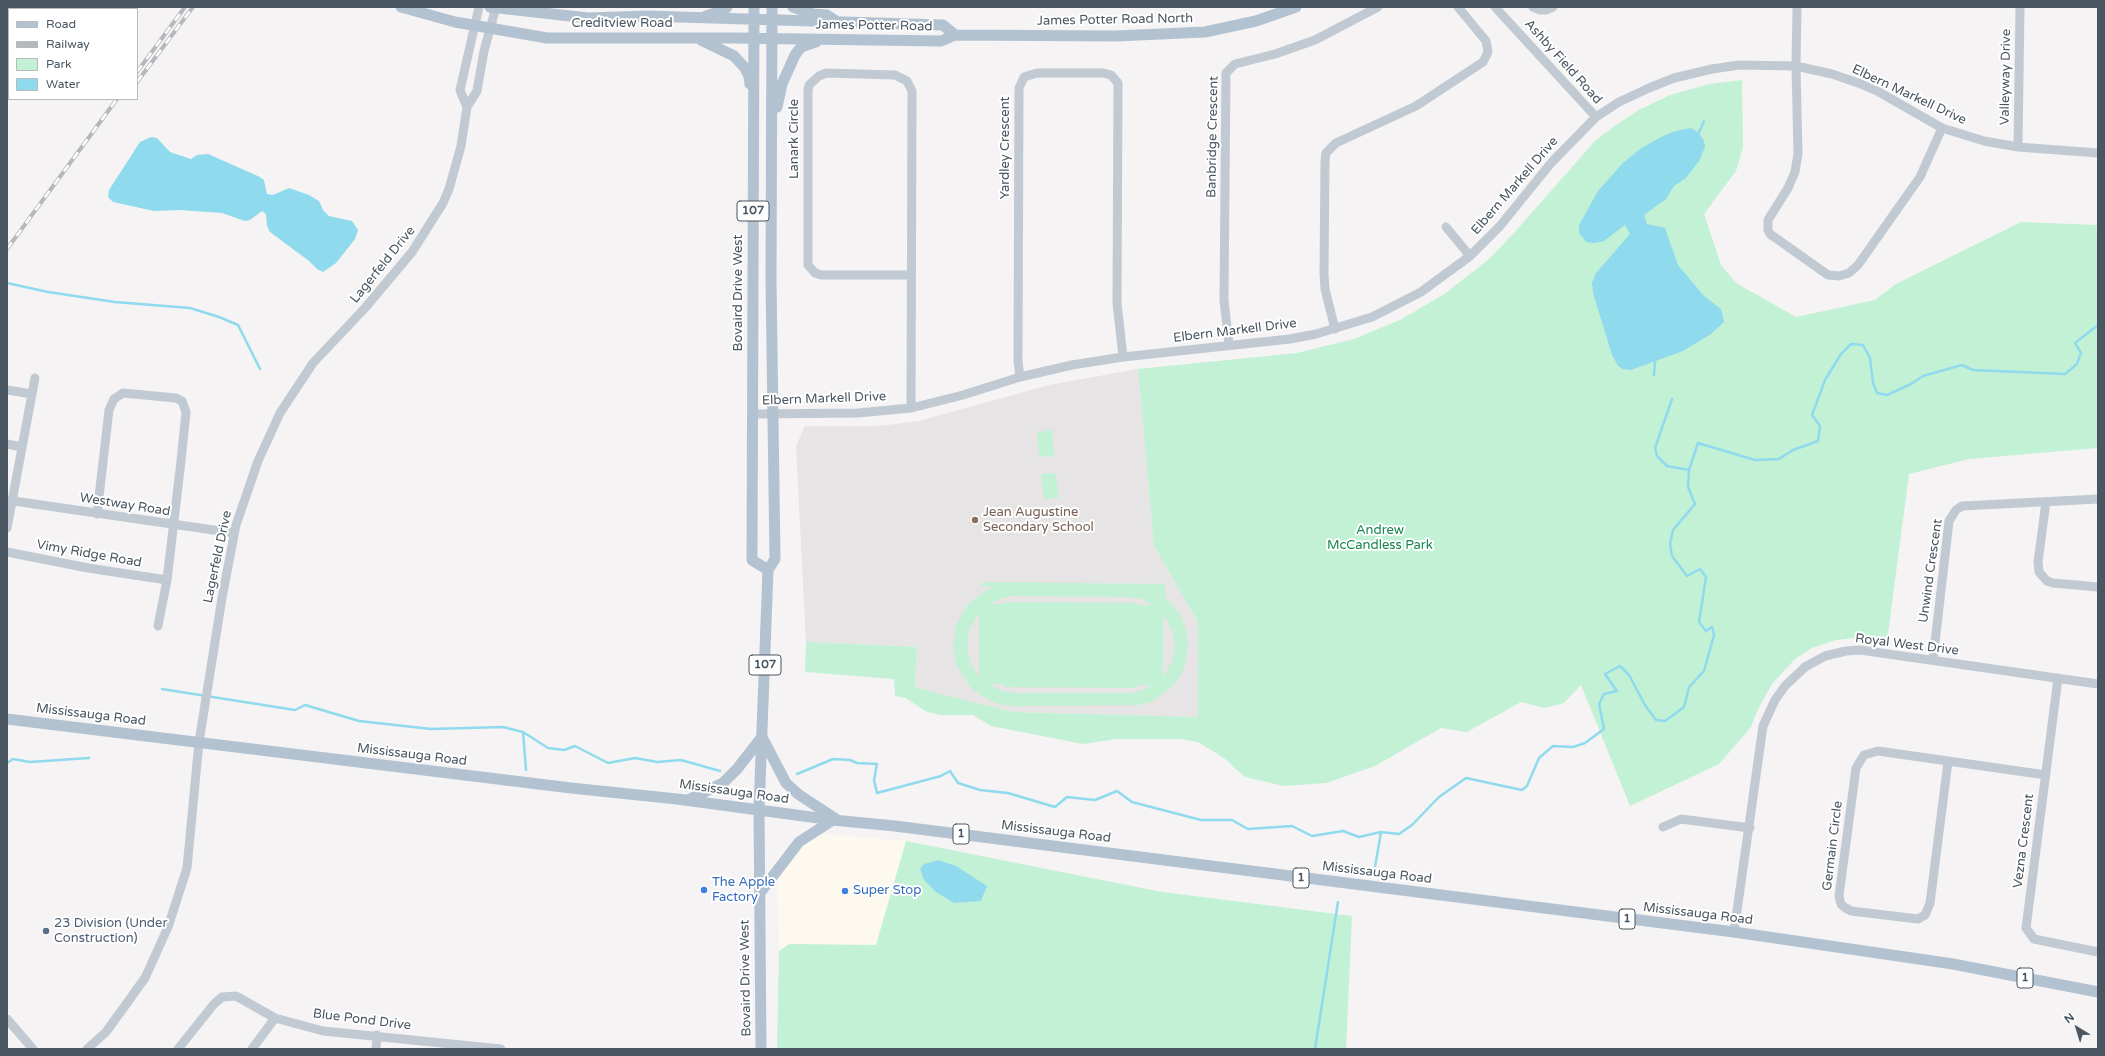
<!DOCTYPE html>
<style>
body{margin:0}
#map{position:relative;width:2105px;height:1056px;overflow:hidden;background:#f5f3f3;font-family:"Varela Round",sans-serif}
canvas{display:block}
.frame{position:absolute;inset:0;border:8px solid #4a5661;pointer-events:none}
.legend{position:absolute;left:8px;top:8px;width:130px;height:92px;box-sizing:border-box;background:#fff;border:1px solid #b7bbc0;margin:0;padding:5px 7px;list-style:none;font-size:12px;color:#4a5661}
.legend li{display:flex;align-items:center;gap:8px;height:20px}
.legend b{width:20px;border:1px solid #b7bbc0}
.north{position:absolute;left:2057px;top:1008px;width:40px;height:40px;-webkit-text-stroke:3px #fff;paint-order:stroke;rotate:322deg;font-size:11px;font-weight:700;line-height:16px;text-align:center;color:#4a5661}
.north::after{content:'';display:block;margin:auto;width:14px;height:18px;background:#4a5661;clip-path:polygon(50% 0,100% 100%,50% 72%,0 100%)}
</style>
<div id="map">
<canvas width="2105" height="1056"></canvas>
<div class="frame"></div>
<ul class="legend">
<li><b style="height:5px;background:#b3c2d1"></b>Road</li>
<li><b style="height:5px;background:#b5b8bd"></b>Railway</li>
<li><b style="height:11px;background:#c3f1d5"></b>Park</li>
<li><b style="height:11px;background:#90daee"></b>Water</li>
</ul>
<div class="north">N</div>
</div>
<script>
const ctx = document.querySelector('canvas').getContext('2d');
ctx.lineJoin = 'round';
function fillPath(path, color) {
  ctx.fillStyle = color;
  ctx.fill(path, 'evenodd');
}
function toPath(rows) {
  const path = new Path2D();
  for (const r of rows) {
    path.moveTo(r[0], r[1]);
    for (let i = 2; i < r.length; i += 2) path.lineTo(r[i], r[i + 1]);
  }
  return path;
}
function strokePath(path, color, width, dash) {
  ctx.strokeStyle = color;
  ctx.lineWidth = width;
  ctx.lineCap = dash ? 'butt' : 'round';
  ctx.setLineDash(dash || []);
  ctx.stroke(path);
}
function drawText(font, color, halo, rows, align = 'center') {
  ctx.font = font + ' "Varela Round",sans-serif';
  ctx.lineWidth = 4;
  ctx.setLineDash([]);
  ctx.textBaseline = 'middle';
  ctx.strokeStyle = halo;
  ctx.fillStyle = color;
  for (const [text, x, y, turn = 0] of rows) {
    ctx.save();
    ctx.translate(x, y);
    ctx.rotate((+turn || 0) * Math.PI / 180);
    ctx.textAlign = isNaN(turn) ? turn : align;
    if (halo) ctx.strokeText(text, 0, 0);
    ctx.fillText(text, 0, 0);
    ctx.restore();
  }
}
fillPath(toPath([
 [807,833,906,841,876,945,790,944,779,951,777,859,791,843]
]), '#fdf9ef');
fillPath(toPath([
 [1138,369,1154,546,1198,622,1198,717,1013,712,925,690,915,686,917,647,806,642,796,446,805,426,879,426,919,421,1049,385]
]), '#e6e4e5');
fillPath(toPath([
 [1742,80,1743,147,1736,171,1704,214,1721,265,1736,283,1796,317,1875,300,1896,284,2021,222,2098,225,2098,448,1969,459,1909,474,1887,641,1855,638,1836,640,1812,648,1795,659,1772,684,1758,709,1751,727,1719,764,1630,806,1581,685,1564,703,1545,708,1521,702,1467,732,1441,728,1375,766,1326,783,1284,786,1245,777,1224,758,1198,742,1181,739,1116,739,1083,744,991,726,973,715,940,715,925,711,906,698,895,696,894,679,805,672,806,642,917,647,915,686,925,690,1013,712,1198,717,1198,622,1154,546,1138,369,1297,353,1354,339,1400,320,1443,295,1488,260,1513,234,1595,141,1613,127,1639,110,1670,95,1709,84],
 [1052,430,1054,456,1039,457,1037,432],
 [1056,473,1059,498,1044,499,1041,474],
 [981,582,1165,584,1165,597,1180,614,1187,633,1188,646,1185,666,1179,678,1169,689,1153,701,1140,705,1014,706,1001,705,989,700,972,689,964,678,957,666,953,646,956,626,965,608,975,598,992,587,981,586],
 [1009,596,1126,597,1142,599,1153,605,1137,605,1137,603,1005,602,1004,604,989,604],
 [979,613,979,676,978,676,970,662,967,646,969,630],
 [1163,614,1172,630,1175,646,1172,662,1163,677],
 [988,684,1004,684,1004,687,1137,688,1137,685,1152,686,1140,691,1129,693,1018,693,1002,691],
 [906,841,1162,892,1352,916,1346,1049,777,1049,779,951,789,944,876,945]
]), '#c3f1d5');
fillPath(toPath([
 [1691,128,1698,132,1704,141,1705,147,1699,161,1686,178,1674,186,1666,199,1644,215,1647,224,1665,228,1678,265,1704,296,1721,309,1724,322,1711,334,1683,351,1631,370,1623,369,1618,366,1612,355,1593,293,1592,283,1596,273,1630,234,1625,225,1604,241,1595,243,1586,242,1579,233,1579,225,1598,191,1622,164,1640,149,1661,137,1675,131],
 [151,137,157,138,170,152,191,159,197,155,208,154,260,177,264,180,267,194,273,195,289,188,309,195,319,201,323,210,329,216,352,221,358,230,355,239,336,263,323,272,317,269,309,261,270,232,267,226,266,214,262,211,250,220,245,221,222,213,180,210,154,211,113,202,108,197,109,190,140,142],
 [938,860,956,866,987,886,981,901,954,903,936,892,924,880,920,869,924,864]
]), '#90daee');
strokePath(toPath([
 [1698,135,1704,121],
 [7,283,48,292,115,302,190,308,219,317,238,325,260,369],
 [1654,375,1655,360],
 [1672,399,1655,448,1657,456,1667,466,1689,470],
 [162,689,295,710,305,705,359,721,431,729,503,727,523,732,548,748,564,750,575,746,608,763,635,758,657,762,681,760,720,771],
 [523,732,526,770],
 [7,763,13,759,30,762,89,758],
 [797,774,833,759,850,760,857,763,877,764,874,780,877,793,941,776,950,771,958,783,980,790,1008,793,1055,807,1067,797,1095,800,1117,791,1132,802,1201,820,1232,820,1248,829,1292,826,1312,836,1343,831,1359,837,1381,832,1399,834,1412,825,1439,797,1466,778,1522,790,1527,786,1539,758,1553,746,1573,747,1585,743,1604,729,1599,704,1604,694,1617,691,1605,674,1620,666,1629,675,1645,705,1656,720,1665,721,1684,707,1689,687,1704,671,1714,635,1712,627,1706,631,1699,622,1706,577,1700,569,1687,576,1672,556,1670,544,1673,530,1695,504,1688,487,1689,470,1698,443,1755,460,1779,459,1793,450,1818,441,1820,426,1812,415,1825,380,1841,354,1851,344,1863,345,1870,358,1873,383,1877,393,1887,395,1911,384,1923,376,1962,365,1973,370,2065,374,2077,364,2081,353,2075,343,2098,325],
 [1375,867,1381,832],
 [1315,1049,1338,902]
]), '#90daee', 2.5);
strokePath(toPath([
 [1495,7,1596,117],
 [1533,7,1540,10,1546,10,1553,7],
 [1797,7,1796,66,1798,154,1795,172,1788,188,1768,220,1768,230,1770,234,1828,275,1839,276,1849,273,1858,265,1920,177,1942,128],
 [467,107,460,90,479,7],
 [2018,147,2020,7],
 [1446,227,1470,256],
 [911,275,821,275,815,273,808,265,808,91,809,85,819,76,826,73,895,75,907,81,912,91,911,408],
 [1335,329,1325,289,1324,274,1325,161,1326,153,1336,143,1416,106,1483,62,1488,52,1486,41,1458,7],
 [1229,345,1224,300,1226,73,1235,64,1275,54,1315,40,1378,7],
 [1020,377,1018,361,1019,88,1024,77,1037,73,1103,73,1111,75,1118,83,1117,303,1123,357],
 [7,390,32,394],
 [753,414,858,413,911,408,963,395,1020,377,1072,365,1123,357,1290,339,1316,334,1372,317,1421,292,1470,256,1500,226,1551,163,1596,117,1619,102,1649,88,1674,78,1712,69,1739,65,1796,66,1832,74,1861,84,1879,92,1942,128,1984,141,2018,147,2098,153],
 [7,444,22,447],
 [7,500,234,533],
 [2046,502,2038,562,2039,572,2047,581,2053,583,2098,587],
 [97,514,109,410,114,399,123,393,176,398,182,401,186,412,181,461,167,580,158,626],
 [7,528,35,378],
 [7,552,88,568,167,580],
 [1933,660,1949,521,1956,510,1962,506,2098,499],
 [2058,678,2026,928,2034,939,2098,952],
 [1948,762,1930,903,1925,915,1918,919,1851,911,1844,907,1841,904,1839,896,1856,768,1864,755,1878,751,2046,775],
 [1663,827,1681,819,1750,828],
 [1734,932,1763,726,1775,700,1785,686,1805,667,1825,656,1846,651,1860,650,2098,684],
 [7,1019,33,1049],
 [87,1049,106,1032,145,978,168,927,187,868,199,742,222,598,236,525,258,461,280,413,313,363,365,308,412,252,443,203,449,189,461,146,467,107,477,91,484,51,496,7],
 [178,1049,214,1004,222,997,236,996,275,1018,323,1031,501,1049],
 [252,1049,275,1018],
 [376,1049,377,1035]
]), '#c1cad2', 9);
strokePath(toPath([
 [401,7,455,22,547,38,735,38,941,41,955,35,1116,36,1205,32,1256,21,1296,7],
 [490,7,588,18,647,16,943,25,955,35],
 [754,7,752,560,768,570],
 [793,7,813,14,827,15,836,21],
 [706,16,724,10,727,7],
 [701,40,734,56,745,68,749,76,750,84],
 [777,107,782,84,795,55,801,47,816,42],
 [7,719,571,788,677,799,833,820,895,826,1734,932,1953,964,2098,992],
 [762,737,786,783,798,794,836,819],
 [688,800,723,783,737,769,762,737],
 [760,893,799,842,833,820],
 [761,1049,759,809,768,570,775,559,771,280,772,7]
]), '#b3c2d1', 11);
const rail = toPath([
 [137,72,185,7],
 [137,82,193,7],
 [7,249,117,99]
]);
strokePath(rail, '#b5b8bd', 4);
strokePath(rail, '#fff', 2.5, [8]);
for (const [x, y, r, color] of [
 [975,520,4,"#8d6e63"],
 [704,890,4,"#3f7fe0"],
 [845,891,4,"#3f7fe0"],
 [46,931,4,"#5c6f8a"]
]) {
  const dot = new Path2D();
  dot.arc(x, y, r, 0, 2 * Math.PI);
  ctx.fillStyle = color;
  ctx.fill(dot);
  strokePath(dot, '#fff', 1.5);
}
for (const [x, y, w] of [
 [753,211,32],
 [765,665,32],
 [961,834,16],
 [1301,878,16],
 [1627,919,16],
 [2025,978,16]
]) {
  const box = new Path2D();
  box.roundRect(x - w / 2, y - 10, w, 20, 3);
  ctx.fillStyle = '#fff';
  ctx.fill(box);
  strokePath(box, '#4a5661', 1);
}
drawText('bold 12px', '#4a5661', null, [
 ["107",753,211],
 ["107",765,665],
 ["1",961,834],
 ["1",1301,878],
 ["1",1627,919],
 ["1",2025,978]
]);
drawText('13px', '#4a5661', '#fff', [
 ["James Potter Road North",1115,20,-1],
 ["Creditview Road",622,24],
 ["James Potter Road",874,26,1],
 ["Ashby Field Road",1563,62,48],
 ["Valleyway Drive",2006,77,-89],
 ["Elbern Markell Drive",1909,95,25],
 ["Banbridge Crescent",1213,137,-89],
 ["Lanark Circle",795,139,-90],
 ["Yardley Crescent",1006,148,-90],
 ["Elbern Markell Drive",1515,186,-49],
 ["Lagerfeld Drive",383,265,-51],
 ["Bovaird Drive West",739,293,-90],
 ["Elbern Markell Drive",1235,331,-7],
 ["Elbern Markell Drive",824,399,-2],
 ["Westway Road",125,505,9],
 ["Vimy Ridge Road",89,554,10],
 ["Lagerfeld Drive",218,557,-78],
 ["Unwind Crescent",1931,571,-82],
 ["Royal West Drive",1907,645,7],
 ["Mississauga Road",91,715,7],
 ["Mississauga Road",412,755,7],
 ["Mississauga Road",734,792,8],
 ["Mississauga Road",1056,832,7],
 ["Vezna Crescent",2024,841,-83],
 ["Germain Circle",1833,846,-83],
 ["Mississauga Road",1377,873,7],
 ["Mississauga Road",1698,914,7],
 ["Bovaird Drive West",746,978,-91],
 ["Blue Pond Drive",362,1020,7]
]);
drawText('13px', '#785e54', '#fff', [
 ["Jean Augustine",983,513],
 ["Secondary School",983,528]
], 'left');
drawText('13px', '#17864f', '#fff', [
 ["Andrew",1380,531],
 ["McCandless Park",1380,546]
]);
drawText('13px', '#366cbe', '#fff', [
 ["The Apple",712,883],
 ["Factory",712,898],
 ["Super Stop",853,891]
], 'left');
drawText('13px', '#4e5e75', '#fff', [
 ["23 Division (Under",54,924],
 ["Construction)",54,939]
], 'left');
</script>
